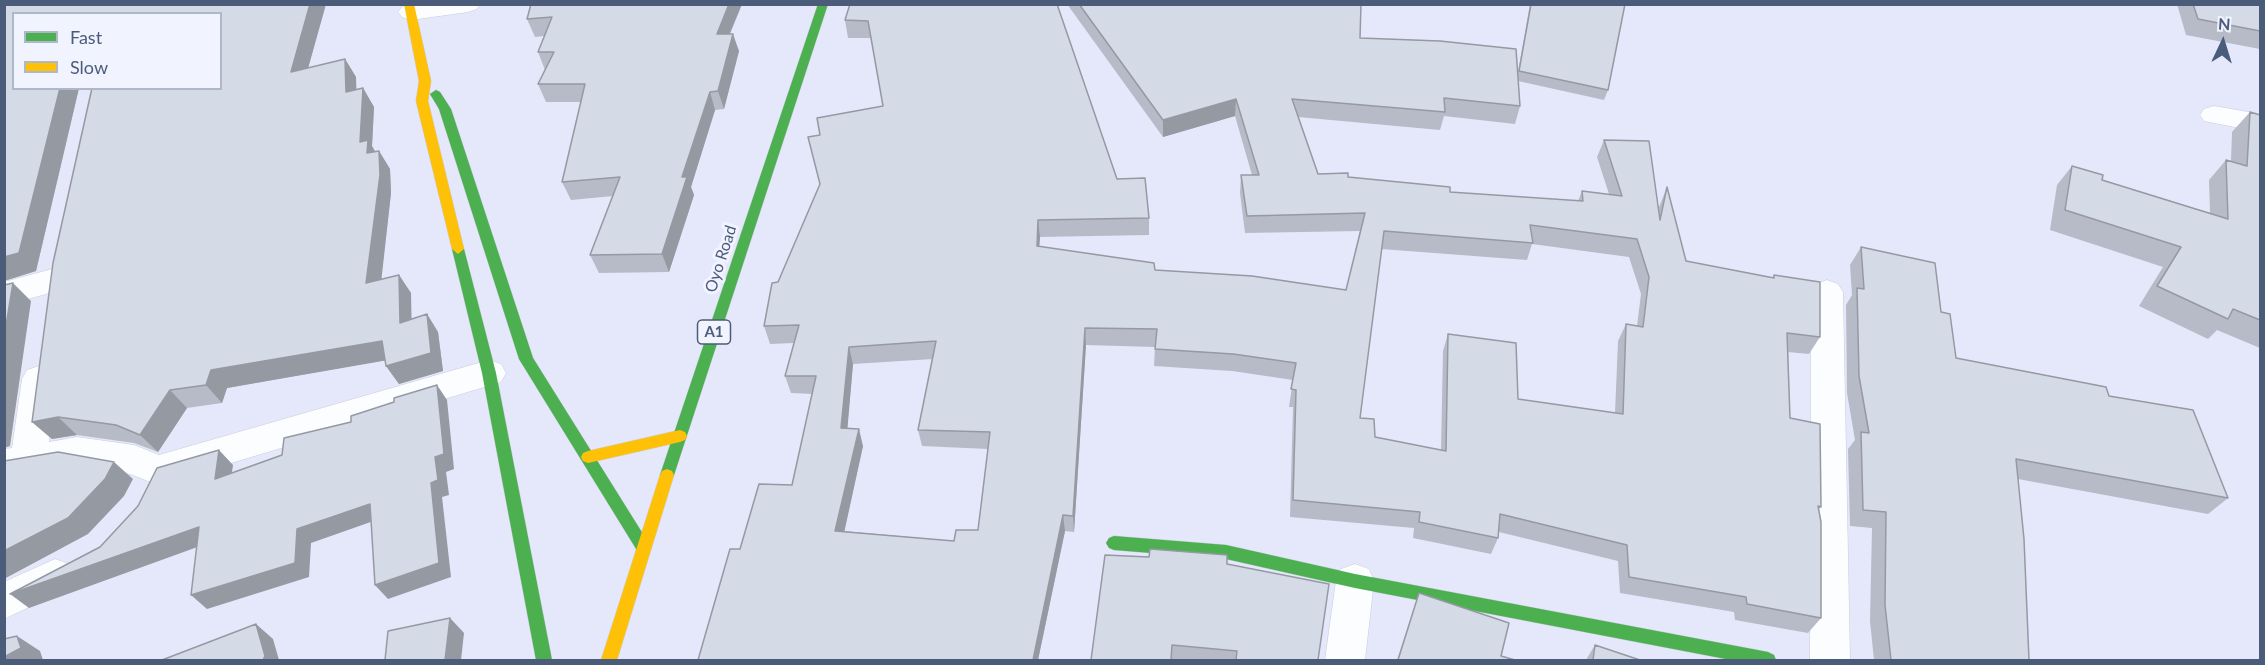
<!DOCTYPE html>
<style>
body{margin:0}
#map{position:relative;width:2265px;height:665px;overflow:hidden;background:#eef0fa;font-family:Lato,sans-serif}
canvas{display:block}
.frame{position:absolute;inset:0;border:6px solid #4b5c7b;pointer-events:none}
.legend{position:absolute;left:12px;top:12px;width:210px;height:78px;box-sizing:border-box;background:#f1f3ff;border:2px solid #afb7ca;margin:0;padding:8px 10px;list-style:none;font-size:18px;color:#4b5c7b}
.legend li{display:flex;align-items:center;gap:12px;height:30px}
.legend b{width:30px;border:2px solid #afb7ca}
.north{position:absolute;left:2193px;top:12px;width:60px;height:60px;-webkit-text-stroke:4px #f1f3ff;paint-order:stroke;rotate:4deg;font-size:16px;font-weight:700;line-height:24px;text-align:center;color:#4b5c7b}
.north::after{content:'';display:block;margin:auto;width:21px;height:27px;background:#4b5c7b;clip-path:polygon(50% 0,100% 100%,50% 72%,0 100%)}
</style>
<div id="map">
<canvas width="2265" height="665"></canvas>
<div class="frame"></div>
<ul class="legend">
<li><b style="height:8px;background:#4caf50"></b>Fast</li>
<li><b style="height:8px;background:#ffc107"></b>Slow</li>
</ul>
<div class="north">N</div>
</div>
<script>
const ctx = document.querySelector('canvas').getContext('2d');
ctx.lineJoin = 'round';
function fillPath(path, color) {
  ctx.fillStyle = color;
  ctx.fill(path, 'evenodd');
}
function toPath(rows) {
  const path = new Path2D();
  for (const r of rows) {
    path.moveTo(r[0], r[1]);
    for (let i = 2; i < r.length; i += 2) path.lineTo(r[i], r[i + 1]);
  }
  return path;
}
function strokePath(path, color, width, dash) {
  ctx.strokeStyle = color;
  ctx.lineWidth = width;
  ctx.lineCap = dash ? 'butt' : 'round';
  ctx.setLineDash(dash || []);
  ctx.stroke(path);
}
function drawText(font, color, halo, rows, align = 'center') {
  ctx.font = font + ' Lato,sans-serif';
  ctx.lineWidth = 6;
  ctx.setLineDash([]);
  ctx.textBaseline = 'middle';
  ctx.strokeStyle = halo;
  ctx.fillStyle = color;
  for (const [text, x, y, turn = 0] of rows) {
    ctx.save();
    ctx.translate(x, y);
    ctx.rotate((+turn || 0) * Math.PI / 180);
    ctx.textAlign = isNaN(turn) ? turn : align;
    if (halo) ctx.strokeText(text, 0, 0);
    ctx.fillText(text, 0, 0);
    ctx.restore();
  }
}
fillPath(toPath([
 [5,5,2260,5,2260,660,5,660],
 [14,14,220,14,220,88,14,88]
]), '#e5e8fb');
const street = toPath([
 [410,4,480,4,477,9,468,12,411,20,402,17,398,12,402,7,410,4],
 [2214,106,2260,114,2260,132,2204,121,2200,115,2204,109,2214,106],
 [52,269,63,273,68,281,63,289,4,306,4,282,52,269],
 [1827,280,1838,284,1843,292,1850,660,1810,660,1811,292,1816,284,1827,280],
 [489,360,501,364,506,373,501,382,158,485,130,474,77,467,4,479,4,449,12,448,22,379,27,370,39,366,51,370,56,379,49,442,77,437,134,445,159,455,489,360],
 [55,559,69,564,74,576,69,588,4,619,4,582,55,559],
 [1355,564,1369,569,1374,581,1365,660,1325,660,1336,581,1341,569,1355,564]
]);
const fast = toPath([
 [818,4,828,4,674,475,672,479,667,481,662,479,660,475,818,4],
 [436,90,440,92,451,109,533,358,648,542,651,547,648,552,643,554,638,552,519,359,439,109,430,94,436,90],
 [458,244,464,249,496,373,552,660,536,660,482,373,452,249,458,244],
 [1114,536,1226,545,1355,574,1768,652,1774,655,1776,660,1731,660,1355,588,1226,559,1114,550,1109,548,1106,543,1109,538,1114,536]
]);
const slow = toPath([
 [404,4,414,4,431,81,428,101,464,249,458,254,452,249,416,101,419,81,404,4],
 [680,430,685,432,687,436,685,440,680,442,588,463,583,461,581,457,583,453,588,451,680,430],
 [667,469,672,471,674,475,617,660,601,660,660,475,662,471,667,469]
]);
strokePath(street, '#c8cdda', 1);
strokePath(fast, '#c9cedb', 1);
strokePath(slow, '#c9cedb', 1);
fillPath(street, '#fcfdfe');
fillPath(fast, '#4caf50');
fillPath(slow, '#ffc107');
fillPath(toPath([
 [4,4,326,4,308,68,345,59,356,77,356,90,363,88,374,107,372,146,375,152,379,151,390,169,391,193,381,279,399,275,411,293,411,319,427,314,438,332,443,371,399,384,386,366,385,360,227,388,222,403,187,408,158,452,134,443,77,435,52,439,32,422,53,263,92,88,220,88,220,14,14,14,14,88,79,88,36,271,4,281],
 [531,4,742,4,730,34,739,51,724,109,715,110,691,187,694,195,669,272,599,273,590,255,613,196,571,200,562,182,581,102,546,102,538,84,545,70,538,52,544,36,535,37,527,19],
 [850,4,1117,179,1149,218,1149,235,1040,237,1039,246,1155,270,1346,290,1360,231,1245,233,1240,193,1241,175,1252,175,1235,116,1163,137,1067,4,1361,4,1360,38,1518,72,1530,4,1625,4,1608,90,1604,100,1518,81,1520,106,1515,124,1444,116,1440,130,1298,117,1318,174,1348,177,1450,192,1578,201,1582,191,1609,194,1597,157,1604,140,1659,207,1667,187,1686,261,1772,278,1774,275,1820,337,1809,354,1788,352,1790,418,1821,507,1819,509,1821,618,1808,633,1735,620,1734,612,1620,593,1618,561,1499,532,1498,538,1491,554,1413,538,1414,528,1290,517,1293,407,1289,407,1293,380,1232,371,1154,366,1155,347,1086,345,1074,532,1065,531,1038,660,698,660,740,549,792,485,812,394,791,393,785,376,794,343,770,344,764,326,778,282,820,184,820,135,883,106,871,38,848,38,845,20],
 [1532,244,1629,257,1641,294,1637,326,1626,324,1618,341,1615,413,1518,399,1448,334,1443,351,1441,450,1375,437,1360,418,1381,249,1527,260],
 [933,359,918,430,922,446,988,449,978,530,954,541,844,531,863,446,847,429,853,364],
 [2177,4,2260,4,2260,49,2186,35],
 [2250,112,2260,115,2260,348,2217,330,2208,339,2139,306,2163,267,2050,230,2057,185,2072,166,2102,180,2210,213,2209,180,2226,160,2231,161,2232,132],
 [1861,247,1941,312,1956,358,2109,396,2228,498,2208,514,2018,479,2029,660,1874,660,1870,621,1872,528,1850,526,1848,449,1855,440,1847,393,1846,305,1852,295,1850,265],
 [1227,564,1318,660,1091,660],
 [1419,593,1501,656,1515,660,1397,660],
 [1595,645,1640,660,1586,660]
]), '#b7bbc7');
fillPath(toPath([
 [310,4,326,4,302,90,291,72],
 [729,4,742,4,722,52,717,34],
 [733,34,739,51,724,109,718,91],
 [345,59,356,77,357,110,346,92],
 [60,88,79,88,36,271,4,281,4,257],
 [363,88,374,107,372,146,379,158,378,172,360,142],
 [710,92,715,110,691,187,694,195,669,272,662,254,682,177],
 [1236,99,1235,116,1163,137,1163,120],
 [379,151,390,169,391,193,379,301,366,283],
 [1038,220,1040,237,1038,263,1037,246],
 [399,275,411,293,412,341,400,323],
 [13,283,31,301,10,446,4,448,4,337],
 [427,314,438,332,443,371,399,384,386,366],
 [1085,328,1086,345,1074,532,1073,516],
 [382,341,394,359,227,388,222,403,206,385,211,370],
 [849,347,853,364,846,445,841,428],
 [437,385,447,400,454,469,446,472,449,495,442,497,451,577,388,599,375,585,431,483,435,457],
 [170,390,187,408,158,452,140,435],
 [58,417,77,435,52,439,32,422],
 [859,429,863,446,841,547,835,531],
 [219,450,233,465,229,493,215,479],
 [114,462,133,479,124,496,88,534,4,579,4,551],
 [370,504,382,518,311,543,309,577,207,609,191,595,297,529],
 [1063,515,1065,531,1038,660,1033,660],
 [199,527,214,541,29,608,10,594],
 [450,618,464,633,461,660,445,660],
 [256,624,273,639,279,660,263,660],
 [17,636,40,651,43,660,4,660,4,657]
]), '#9599a2');
const building = toPath([
 [4,4,310,4,291,72,345,59,346,92,363,88,360,142,368,140,367,153,379,151,380,175,366,283,399,275,400,323,427,314,431,353,386,366,382,341,211,370,206,385,170,390,140,435,116,425,58,417,32,422,53,263,92,88,220,88,220,14,14,14,14,88,60,88,19,253,4,257,4,4],
 [531,4,729,4,717,34,733,34,718,91,710,92,682,177,687,177,662,254,590,255,620,177,562,182,585,84,538,84,554,52,538,52,552,17,527,19,531,4],
 [850,4,1057,4,1117,179,1145,178,1149,218,1038,220,1037,246,1154,263,1155,270,1252,276,1346,290,1365,213,1247,216,1241,175,1259,175,1236,99,1163,120,1079,4,1361,4,1360,38,1440,41,1516,49,1520,106,1444,98,1445,112,1292,99,1318,174,1348,173,1348,177,1450,187,1450,192,1583,201,1582,191,1622,196,1604,140,1649,141,1660,220,1667,187,1686,261,1774,278,1774,275,1820,282,1820,337,1787,333,1790,418,1820,424,1821,507,1818,506,1821,522,1821,618,1747,604,1746,597,1629,577,1627,545,1500,514,1498,538,1419,522,1420,512,1293,500,1296,390,1291,389,1296,363,1233,354,1155,349,1157,329,1085,328,1073,516,1063,515,1033,660,698,660,730,549,740,549,759,484,792,485,816,376,785,376,799,325,764,326,772,283,778,282,820,184,808,137,820,135,817,118,883,106,868,21,845,20,850,4],
 [1530,225,1637,239,1649,277,1643,327,1626,324,1623,414,1518,399,1516,343,1448,334,1446,451,1375,437,1374,419,1360,418,1384,231,1533,243,1530,225],
 [936,341,918,430,990,432,978,530,956,530,954,541,835,531,859,429,841,428,849,347,936,341],
 [1531,4,1625,4,1608,90,1519,71,1531,4],
 [2193,4,2260,4,2260,31,2198,19,2193,4],
 [2250,112,2260,115,2260,320,2233,309,2228,319,2157,286,2181,247,2065,210,2072,166,2103,175,2102,180,2228,219,2226,160,2247,166,2250,112],
 [1861,247,1935,263,1941,312,1950,314,1956,358,2106,387,2109,396,2193,410,2228,498,2016,459,2024,539,2029,660,1891,660,1885,605,1886,512,1863,510,1861,432,1869,433,1859,376,1857,288,1864,289,1861,247],
 [13,283,4,337,4,285,13,283],
 [437,385,444,454,435,457,438,480,431,483,439,563,375,585,370,504,297,529,295,563,191,595,199,527,10,594,100,547,138,506,157,468,219,450,215,479,282,455,284,438,351,422,351,416,394,402,394,398,437,385],
 [58,452,114,462,105,479,68,518,4,551,4,461,58,452],
 [1150,549,1227,555,1227,564,1329,584,1318,660,1236,660,1237,651,1172,645,1171,660,1091,660,1105,555,1149,557,1150,549],
 [1419,593,1509,623,1501,656,1515,660,1398,660,1419,593],
 [450,618,445,660,385,660,388,631,450,618],
 [256,624,265,656,263,660,162,660,256,624],
 [17,636,21,648,4,657,4,639,17,636],
 [1595,645,1640,660,1593,660,1595,645]
]);
fillPath(building, '#d5dae7');
strokePath(building, '#9599a2', 1.5);
for (const [x, y, w] of [
 [714,332,33]
]) {
  const box = new Path2D();
  box.roundRect(x - w / 2, y - 12, w, 24, 4.5);
  ctx.fillStyle = '#f1f3ff';
  ctx.fill(box);
  strokePath(box, '#4b5c7b', 1.5);
}
drawText('bold 15px', '#4b5c7b', null, [
 ["A1",714,332]
]);
drawText('16px', '#4b5c7b', '#f1f3ff', [
 ["Oyo Road",721,259,-72]
]);
</script>
